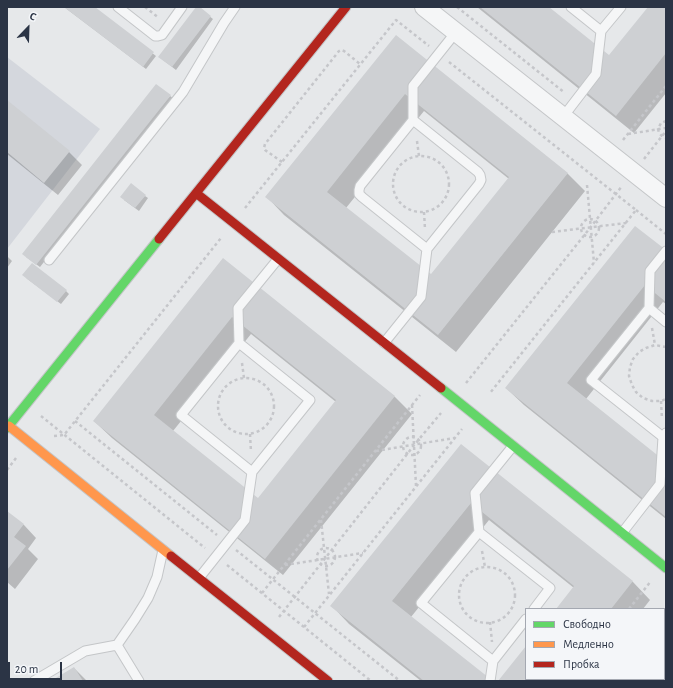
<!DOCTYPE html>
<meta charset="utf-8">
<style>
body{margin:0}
#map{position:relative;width:673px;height:688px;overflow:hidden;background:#e6e8ea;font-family:"Alegreya Sans",sans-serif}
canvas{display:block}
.frame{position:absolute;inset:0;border:8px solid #2b3445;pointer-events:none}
.legend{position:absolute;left:525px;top:608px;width:140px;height:72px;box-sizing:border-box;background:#f4f6f9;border:1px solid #a4a8b1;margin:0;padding:5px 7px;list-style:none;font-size:12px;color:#2b3445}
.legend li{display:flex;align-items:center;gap:8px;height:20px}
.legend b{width:20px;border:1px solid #a4a8b1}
.north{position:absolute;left:8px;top:8px;width:40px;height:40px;-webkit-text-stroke:3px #f4f6f9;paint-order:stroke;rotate:23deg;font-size:11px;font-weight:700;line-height:16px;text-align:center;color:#2b3445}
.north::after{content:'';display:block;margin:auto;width:14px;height:18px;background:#2b3445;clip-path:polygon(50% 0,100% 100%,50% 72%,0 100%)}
.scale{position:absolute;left:8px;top:662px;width:54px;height:18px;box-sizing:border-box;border:2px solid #2b3445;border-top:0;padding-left:5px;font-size:12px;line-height:14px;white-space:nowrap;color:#2b3445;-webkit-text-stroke:3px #f4f6f9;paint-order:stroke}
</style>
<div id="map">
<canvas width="673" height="688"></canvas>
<div class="frame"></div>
<ul class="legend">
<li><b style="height:5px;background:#63d668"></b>Свободно</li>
<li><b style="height:5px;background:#ff974d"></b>Медленно</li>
<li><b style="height:5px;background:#b3261e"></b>Пробка</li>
</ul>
<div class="north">С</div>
<div class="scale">20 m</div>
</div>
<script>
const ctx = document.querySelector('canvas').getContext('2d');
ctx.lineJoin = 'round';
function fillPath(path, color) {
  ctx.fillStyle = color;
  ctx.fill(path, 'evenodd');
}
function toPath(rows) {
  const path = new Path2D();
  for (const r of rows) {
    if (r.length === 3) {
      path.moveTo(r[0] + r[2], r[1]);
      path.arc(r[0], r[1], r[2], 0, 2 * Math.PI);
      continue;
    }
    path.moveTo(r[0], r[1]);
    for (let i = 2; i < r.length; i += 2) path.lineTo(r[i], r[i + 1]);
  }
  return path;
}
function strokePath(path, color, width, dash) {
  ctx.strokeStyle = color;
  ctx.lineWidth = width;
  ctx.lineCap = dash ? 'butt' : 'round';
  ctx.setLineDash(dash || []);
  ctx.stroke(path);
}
fillPath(toPath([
 [7,57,100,129,7,249]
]), '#d4d7dd');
fillPath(toPath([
 [64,7,94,7,156,56,146,69],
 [197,7,213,19,176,70,163,60],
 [477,7,548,7,609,56,649,7,666,7,666,93,634,133],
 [396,36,567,173,585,191,456,352,284,215,267,197],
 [424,111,509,179,431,276,346,208],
 [170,96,173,98,40,267,26,257],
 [7,102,69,152,82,165,58,195,7,154],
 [145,196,148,198,139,211,124,200],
 [666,252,666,304,663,302,586,399,666,463,666,519,524,405,506,388],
 [7,256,12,261,7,268],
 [223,259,395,397,412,414,283,575,112,438,94,421],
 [251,334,336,402,258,499,173,431],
 [26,278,66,291,69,294,61,304],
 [461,445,633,582,650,600,643,609,557,609,574,588,489,520,411,617,491,681,421,681,349,624,332,606],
 [7,513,24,525,36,538,28,549,38,559,15,589,7,582],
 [526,648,526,679,587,679,585,681,499,681],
 [74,668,87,681,53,681]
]), '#0003');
fillPath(toPath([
 [64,7,95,7,154,52,143,67],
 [196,7,200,7,211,16,172,67,158,57],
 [480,7,549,7,609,55,648,7,666,7,666,53,616,116],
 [396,35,568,173,438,335,265,197],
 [405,94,509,177,431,274,327,192],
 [156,84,171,95,36,265,22,254],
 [7,100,70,151,44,183,7,152],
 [131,183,146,195,135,208,120,197],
 [635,226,666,250,666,302,645,285,567,383,666,462,666,517,505,388],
 [223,258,395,396,265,559,93,421],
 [232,317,336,400,258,498,154,415],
 [32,263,67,290,57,302,22,275],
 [461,444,633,581,611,609,556,609,574,586,471,503,392,601,493,681,424,681,330,606],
 [7,511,24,524,14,537,26,546,7,570],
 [526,646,526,679,555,679,553,681,498,681],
 [74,667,83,681,51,681]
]), '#ced0d3');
const lane = toPath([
 [118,7,155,36,158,36,162,35,182,7],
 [571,7,601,31,621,7],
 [563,117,596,74,601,31],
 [413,120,478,172,480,175,481,180,479,184,427,249,362,197,359,194,359,190,360,186,413,120,413,86,456,32],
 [666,251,650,271,649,308,591,380,663,437,666,433],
 [49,260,183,92,224,23,235,7],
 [649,308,666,322],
 [239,343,310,400,252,472,181,415,239,343,238,308,278,259],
 [384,343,421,297,427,249],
 [513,446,475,493,479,532,421,603,493,661,526,619],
 [479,532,550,588,534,609],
 [622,533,660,484,663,437],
 [199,578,245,520,252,472],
 [664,669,666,666],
 [34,681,85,651,117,645],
 [139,681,117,645,135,619,148,598,157,577,163,550],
 [490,681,493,661],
 [654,681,656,679]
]);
const street = toPath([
 [424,7,666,198]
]);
const fast = toPath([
 [441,388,666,568],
 [7,428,159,239]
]);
const slow = toPath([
 [9,426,171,556]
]);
const jam = toPath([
 [196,193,441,388],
 [159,239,346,7],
 [171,556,328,681]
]);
strokePath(lane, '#c4c6c8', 11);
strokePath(street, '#c4c6c8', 20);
strokePath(fast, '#c4c6c8', 11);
strokePath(slow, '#c4c6c8', 11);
strokePath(jam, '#c4c6c8', 11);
strokePath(toPath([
 [145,7,159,18],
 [457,7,565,93],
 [449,62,636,210,490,393],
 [666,121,661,123,658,129,659,133,662,136,666,138],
 [628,134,666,128],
 [623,140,666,86],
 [417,141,419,156],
 [421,184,28],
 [644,159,666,131],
 [282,162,265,150,264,148,265,144,339,51,341,50,344,51,360,64],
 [587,185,594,263],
 [245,208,396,20,429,46],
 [636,210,666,234],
 [424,212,425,229],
 [590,228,9],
 [552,232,626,223],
 [652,328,655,345],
 [666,347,655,345,646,348,639,352,633,359,630,367,629,376,632,385,636,392,643,398,652,401,661,401,666,399],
 [242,363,244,378],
 [246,406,28],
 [466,383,590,228,622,186],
 [661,401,662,419],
 [412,405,416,486],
 [41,416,205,548],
 [75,421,217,535],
 [250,434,251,452],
 [54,436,64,435,221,238],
 [412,446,9],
 [376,451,454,438],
 [7,470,16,458],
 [321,520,329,594],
 [326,557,9],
 [236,550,400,681],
 [482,551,485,567],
 [227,565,371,681],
 [285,565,363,553],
 [487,595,28],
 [262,593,420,395],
 [629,609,651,581],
 [279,617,415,444,441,413],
 [490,622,492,642],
 [304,627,462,429],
 [573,681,574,679]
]), '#c5c6ca', 2.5, [3, 3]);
strokePath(lane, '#f5f6f7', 9);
strokePath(street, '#f5f6f7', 18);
strokePath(fast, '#63d668', 9);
strokePath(slow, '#ff974d', 9);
strokePath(jam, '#b3261e', 9);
</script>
